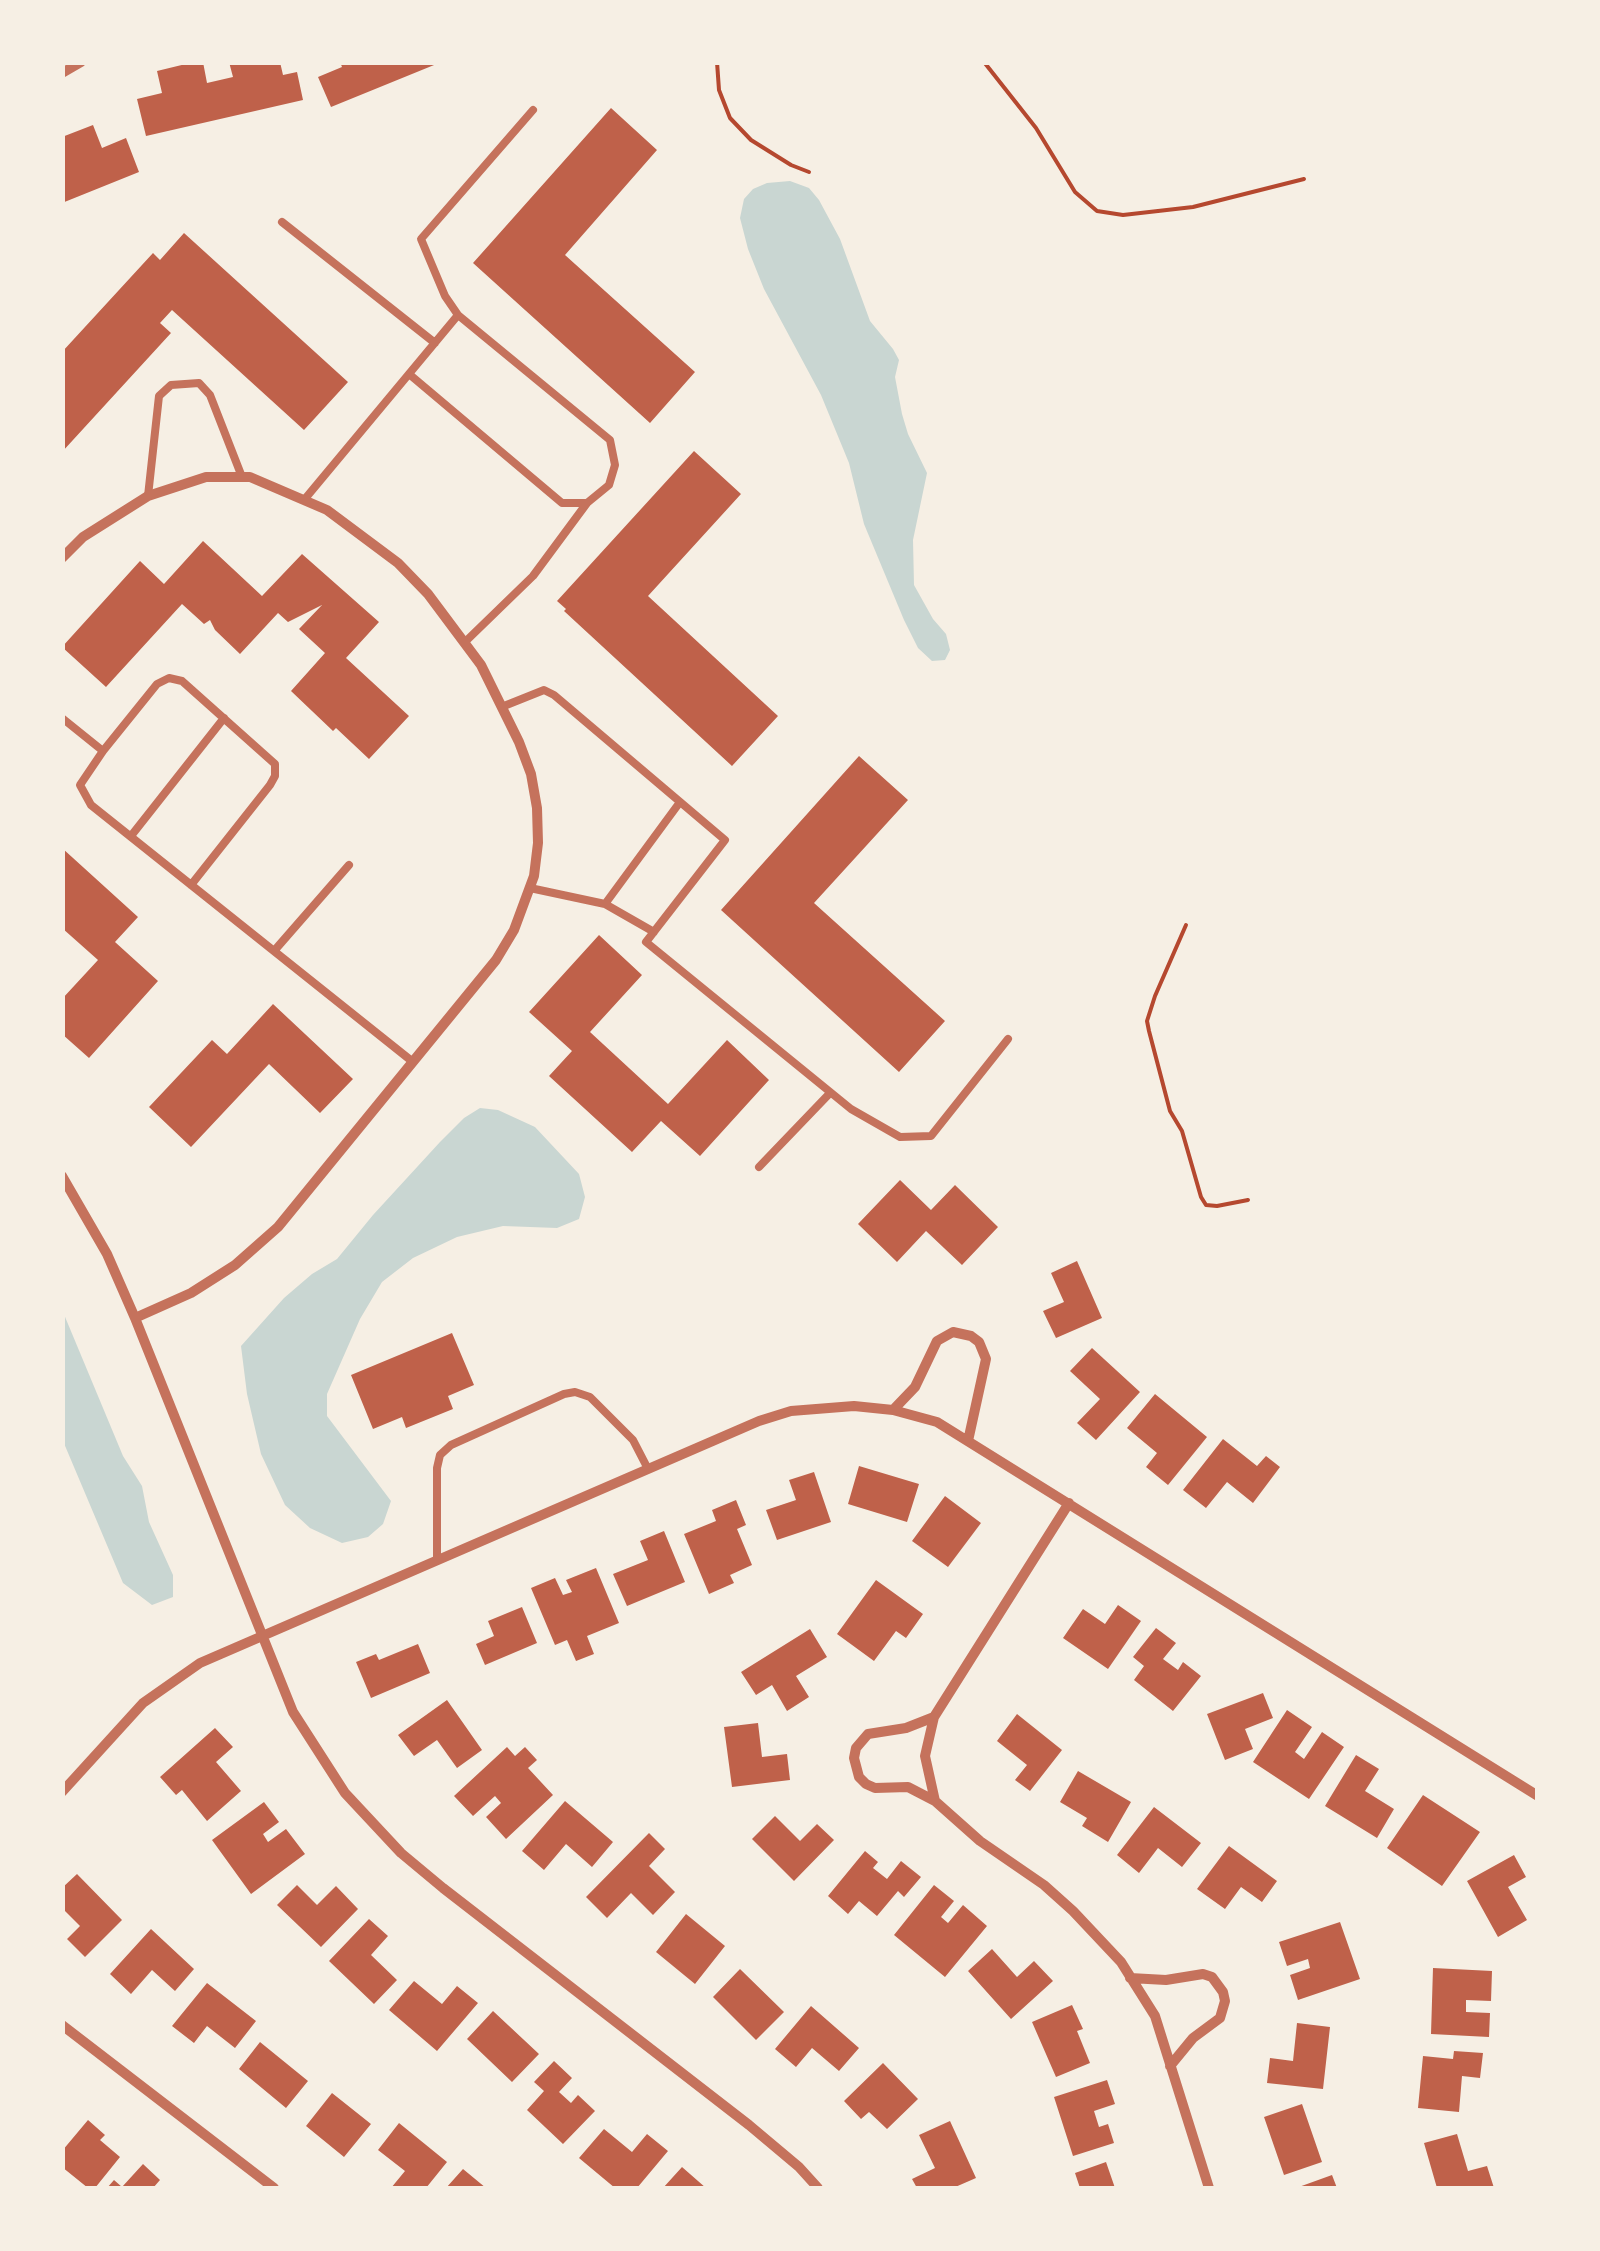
<!DOCTYPE html>
<style>
body{margin:0}
#map{position:relative;width:1600px;height:2251px;overflow:hidden;background:#f6efe4;font-family:Poppins,sans-serif}
canvas{display:block}
.frame{position:absolute;inset:0;border:65px solid #f6efe4;pointer-events:none}
</style>
<div id="map">
<canvas width="1600" height="2251"></canvas>
<div class="frame"></div>
</div>
<script>
const ctx = document.querySelector('canvas').getContext('2d');
ctx.lineJoin = 'round';
function fillPath(path, color) {
  ctx.fillStyle = color;
  ctx.fill(path, 'evenodd');
}
function toPath(rows) {
  const path = new Path2D();
  for (const r of rows) {
    path.moveTo(r[0], r[1]);
    for (let i = 2; i < r.length; i += 2) path.lineTo(r[i], r[i + 1]);
  }
  return path;
}
function strokePath(path, color, width, dash) {
  ctx.strokeStyle = color;
  ctx.lineWidth = width;
  ctx.lineCap = dash ? 'butt' : 'round';
  ctx.setLineDash(dash || []);
  ctx.stroke(path);
}
fillPath(toPath([
 [790,181,809,188,819,200,840,239,870,321,893,349,899,360,895,377,902,414,908,434,927,473,913,540,914,585,933,619,946,634,950,650,945,660,932,661,918,648,904,620,864,524,849,463,821,395,764,289,748,249,740,218,744,199,753,189,767,183],
 [480,1108,498,1110,535,1127,579,1174,585,1197,579,1219,557,1228,503,1226,457,1237,413,1258,382,1282,360,1319,327,1394,327,1416,391,1501,383,1524,368,1537,342,1543,310,1528,285,1505,261,1454,247,1394,241,1346,284,1298,312,1274,337,1259,373,1215,440,1142,464,1118],
 [63,1312,123,1456,142,1486,149,1522,173,1575,173,1597,152,1605,123,1583,63,1441]
]), '#c9d6d2');
fillPath(toPath([
 [194,62,203,62,207,83,233,77,229,62,280,62,283,75,297,72,303,100,146,136,137,99,162,93,157,71],
 [340,62,439,62,439,63,331,107,318,77,342,67],
 [611,108,657,150,565,255,695,372,650,423,473,263],
 [93,125,102,148,126,138,139,172,62,203,62,137],
 [184,233,348,382,304,430,172,310,160,323,171,333,62,452,62,352,153,253,160,260],
 [694,451,741,494,648,596,778,716,732,766,564,611,566,609,557,601],
 [203,541,262,596,302,554,379,622,346,658,409,716,369,759,336,728,333,731,291,691,325,653,299,629,322,605,288,622,278,613,240,654,215,630,210,620,204,624,182,604,106,687,62,647,140,561,164,584],
 [859,756,908,800,814,903,945,1021,899,1072,721,910],
 [62,848,138,917,115,942,158,981,89,1058,62,1034,62,999,98,960,62,928],
 [599,935,642,975,590,1032,668,1104,727,1040,769,1080,700,1156,661,1121,632,1152,549,1076,572,1051,529,1012],
 [273,1004,353,1079,320,1113,269,1064,191,1147,149,1107,212,1040,227,1054],
 [900,1180,931,1210,955,1185,998,1227,962,1265,926,1231,897,1262,858,1224],
 [1077,1261,1102,1318,1056,1338,1043,1311,1064,1302,1051,1273],
 [452,1333,474,1385,448,1396,453,1409,406,1428,402,1417,373,1429,351,1375],
 [1092,1348,1140,1392,1096,1440,1077,1423,1100,1399,1070,1371],
 [1155,1394,1207,1437,1168,1485,1146,1467,1157,1453,1127,1428],
 [1223,1439,1257,1466,1266,1456,1280,1467,1253,1503,1227,1482,1206,1508,1183,1490],
 [859,1466,919,1484,907,1522,848,1504],
 [814,1472,831,1522,777,1540,766,1510,796,1500,789,1480],
 [945,1496,981,1523,948,1567,912,1541],
 [736,1500,746,1525,737,1529,752,1565,730,1575,734,1583,709,1594,684,1534,716,1521,712,1510],
 [664,1531,685,1582,627,1606,613,1574,648,1560,640,1541],
 [596,1568,619,1623,587,1636,594,1654,576,1661,567,1640,555,1645,531,1588,555,1578,563,1595,572,1592,566,1580],
 [876,1580,923,1614,906,1638,896,1631,874,1661,837,1634],
 [1118,1605,1141,1621,1108,1669,1063,1638,1083,1609,1105,1624],
 [522,1607,537,1643,485,1665,476,1644,494,1636,488,1621],
 [1156,1628,1176,1643,1163,1659,1178,1670,1183,1662,1201,1676,1173,1711,1134,1680,1144,1666,1133,1657],
 [810,1629,827,1657,796,1676,809,1697,787,1711,772,1685,756,1695,741,1672],
 [418,1644,430,1673,371,1698,356,1662,376,1654,379,1660],
 [1263,1693,1273,1718,1245,1729,1253,1749,1225,1760,1207,1714],
 [447,1700,482,1750,457,1768,437,1740,414,1756,398,1735],
 [1287,1710,1312,1727,1295,1752,1304,1759,1322,1732,1344,1747,1309,1799,1253,1762],
 [1017,1714,1062,1750,1030,1791,1015,1780,1027,1765,997,1741],
 [758,1723,762,1757,787,1754,790,1780,732,1787,724,1727],
 [215,1728,233,1747,216,1762,241,1791,207,1821,182,1790,176,1795,160,1777],
 [507,1747,515,1756,525,1747,537,1760,528,1768,553,1795,506,1839,486,1817,501,1803,495,1796,473,1816,454,1796],
 [1356,1755,1379,1769,1365,1791,1394,1809,1377,1838,1325,1806],
 [1078,1771,1131,1802,1108,1842,1082,1826,1087,1818,1060,1802],
 [1423,1795,1480,1832,1442,1886,1387,1848],
 [565,1801,613,1842,592,1867,566,1844,544,1870,522,1851],
 [264,1802,279,1822,263,1834,268,1842,286,1829,305,1854,251,1894,212,1840],
 [1154,1807,1201,1843,1182,1867,1158,1848,1139,1873,1117,1855],
 [775,1816,800,1841,817,1824,834,1840,794,1881,752,1839],
 [649,1833,665,1849,649,1866,675,1892,653,1915,631,1893,607,1918,586,1897],
 [1229,1846,1277,1881,1262,1902,1241,1887,1225,1909,1197,1889],
 [865,1851,878,1862,873,1868,887,1879,901,1861,921,1877,904,1897,898,1891,877,1916,859,1901,848,1914,828,1896],
 [1514,1855,1526,1877,1508,1887,1527,1920,1498,1937,1467,1881],
 [77,1874,122,1920,85,1957,67,1939,80,1926,62,1908,62,1888],
 [297,1885,317,1905,336,1886,358,1909,321,1947,277,1905],
 [934,1885,954,1901,941,1917,948,1923,963,1905,987,1926,945,1977,894,1935],
 [686,1914,725,1946,695,1984,656,1952],
 [369,1919,388,1936,371,1955,397,1980,374,2004,329,1961],
 [1340,1922,1360,1979,1298,2000,1290,1975,1310,1968,1308,1959,1287,1966,1279,1942],
 [151,1929,194,1969,175,1991,152,1970,131,1994,110,1974],
 [992,1949,1017,1977,1034,1961,1053,1981,1011,2019,968,1971],
 [1433,1968,1492,1971,1491,2001,1466,2000,1466,2012,1490,2013,1489,2037,1431,2034],
 [740,1969,784,2012,756,2040,713,1997],
 [414,1981,442,2004,457,1986,478,2003,437,2051,389,2010],
 [207,1983,256,2021,235,2048,207,2026,194,2043,172,2026],
 [1072,2005,1083,2029,1077,2031,1090,2063,1056,2077,1032,2022],
 [811,2006,859,2048,839,2071,812,2048,796,2067,775,2049],
 [493,2011,539,2054,512,2082,467,2039],
 [1297,2023,1330,2027,1323,2089,1267,2083,1270,2058,1293,2061],
 [260,2042,308,2081,286,2108,239,2069],
 [1454,2051,1483,2053,1480,2078,1462,2076,1459,2112,1418,2108,1423,2056,1453,2059],
 [554,2061,572,2078,559,2092,571,2103,578,2095,595,2111,563,2144,527,2110,544,2091,534,2082],
 [883,2063,918,2099,887,2129,869,2112,861,2119,844,2101],
 [1107,2080,1115,2104,1094,2111,1099,2127,1108,2124,1114,2143,1073,2156,1054,2097],
 [332,2093,371,2124,344,2157,306,2126],
 [1302,2104,1322,2162,1284,2175,1264,2117],
 [88,2120,105,2135,100,2140,120,2157,95,2188,88,2188,62,2167,62,2151],
 [950,2121,976,2178,953,2188,917,2188,912,2179,935,2168,919,2135],
 [399,2123,447,2162,426,2188,391,2188,405,2171,378,2150],
 [604,2129,632,2152,647,2134,668,2151,637,2188,615,2188,579,2158],
 [1457,2134,1468,2171,1487,2166,1494,2188,1437,2188,1424,2143],
 [1106,2162,1115,2188,1080,2188,1075,2173],
 [143,2164,160,2180,153,2188,107,2188,114,2180,122,2187],
 [682,2167,706,2188,663,2188],
 [463,2169,486,2188,446,2188],
 [1332,2175,1337,2188,1296,2188]
]), '#bf614a');
strokePath(toPath([
 [717,62,719,90,730,118,751,140,791,165,809,172],
 [984,62,1036,128,1075,192,1097,211,1123,215,1193,207,1304,179],
 [1186,925,1155,996,1147,1021,1149,1031,1170,1111,1182,1131,1201,1197,1206,1205,1217,1206,1248,1200]
]), '#b5482f', 4);
strokePath(toPath([
 [282,222,435,343],
 [458,315,445,296,421,239,533,110],
 [148,496,159,396,171,385,199,383,210,395,242,477],
 [304,500,458,315,610,440,615,465,609,485,587,503,562,503,409,374],
 [465,642,533,576,587,503],
 [504,706,544,690,554,695,725,840,646,942,851,1109,900,1137,931,1136,1008,1039],
 [62,718,103,751,80,785,91,805,413,1062],
 [103,751,157,684,169,678,182,681,275,764,275,776,270,785,191,885],
 [131,836,224,718],
 [530,888,605,904],
 [654,932,605,904,680,802],
 [274,951,349,865],
 [759,1167,830,1093],
 [437,1560,437,1468,440,1455,451,1445,564,1394,575,1392,590,1397,633,1440,648,1469]
]), '#c5725c', 8);
strokePath(toPath([
 [62,73,81,62],
 [62,558,83,537,148,496,206,477,250,477,327,510,398,563,428,594,481,665,519,742,531,774,537,808,538,843,534,876,514,930,496,960,278,1227,235,1265,191,1293,135,1318],
 [62,1176,107,1254,135,1318,293,1712,345,1793,401,1853,443,1888,749,2125,799,2167,818,2188],
 [893,1410,915,1387,937,1341,953,1332,971,1336,979,1342,986,1359,968,1441],
 [1069,1503,934,1717,925,1756,935,1801,980,1841,1044,1885,1073,1911,1121,1962,1155,2016,1209,2188],
 [934,1717,906,1728,868,1734,856,1748,854,1758,859,1777,866,1784,875,1788,908,1787,935,1801],
 [62,1792,143,1703,200,1663,759,1421,791,1411,854,1406,893,1410,937,1422,1538,1796],
 [1130,1978,1166,1980,1203,1974,1212,1977,1223,1992,1225,2001,1220,2018,1193,2038,1170,2066],
 [62,2025,274,2188]
]), '#c5725c', 10);
</script>
